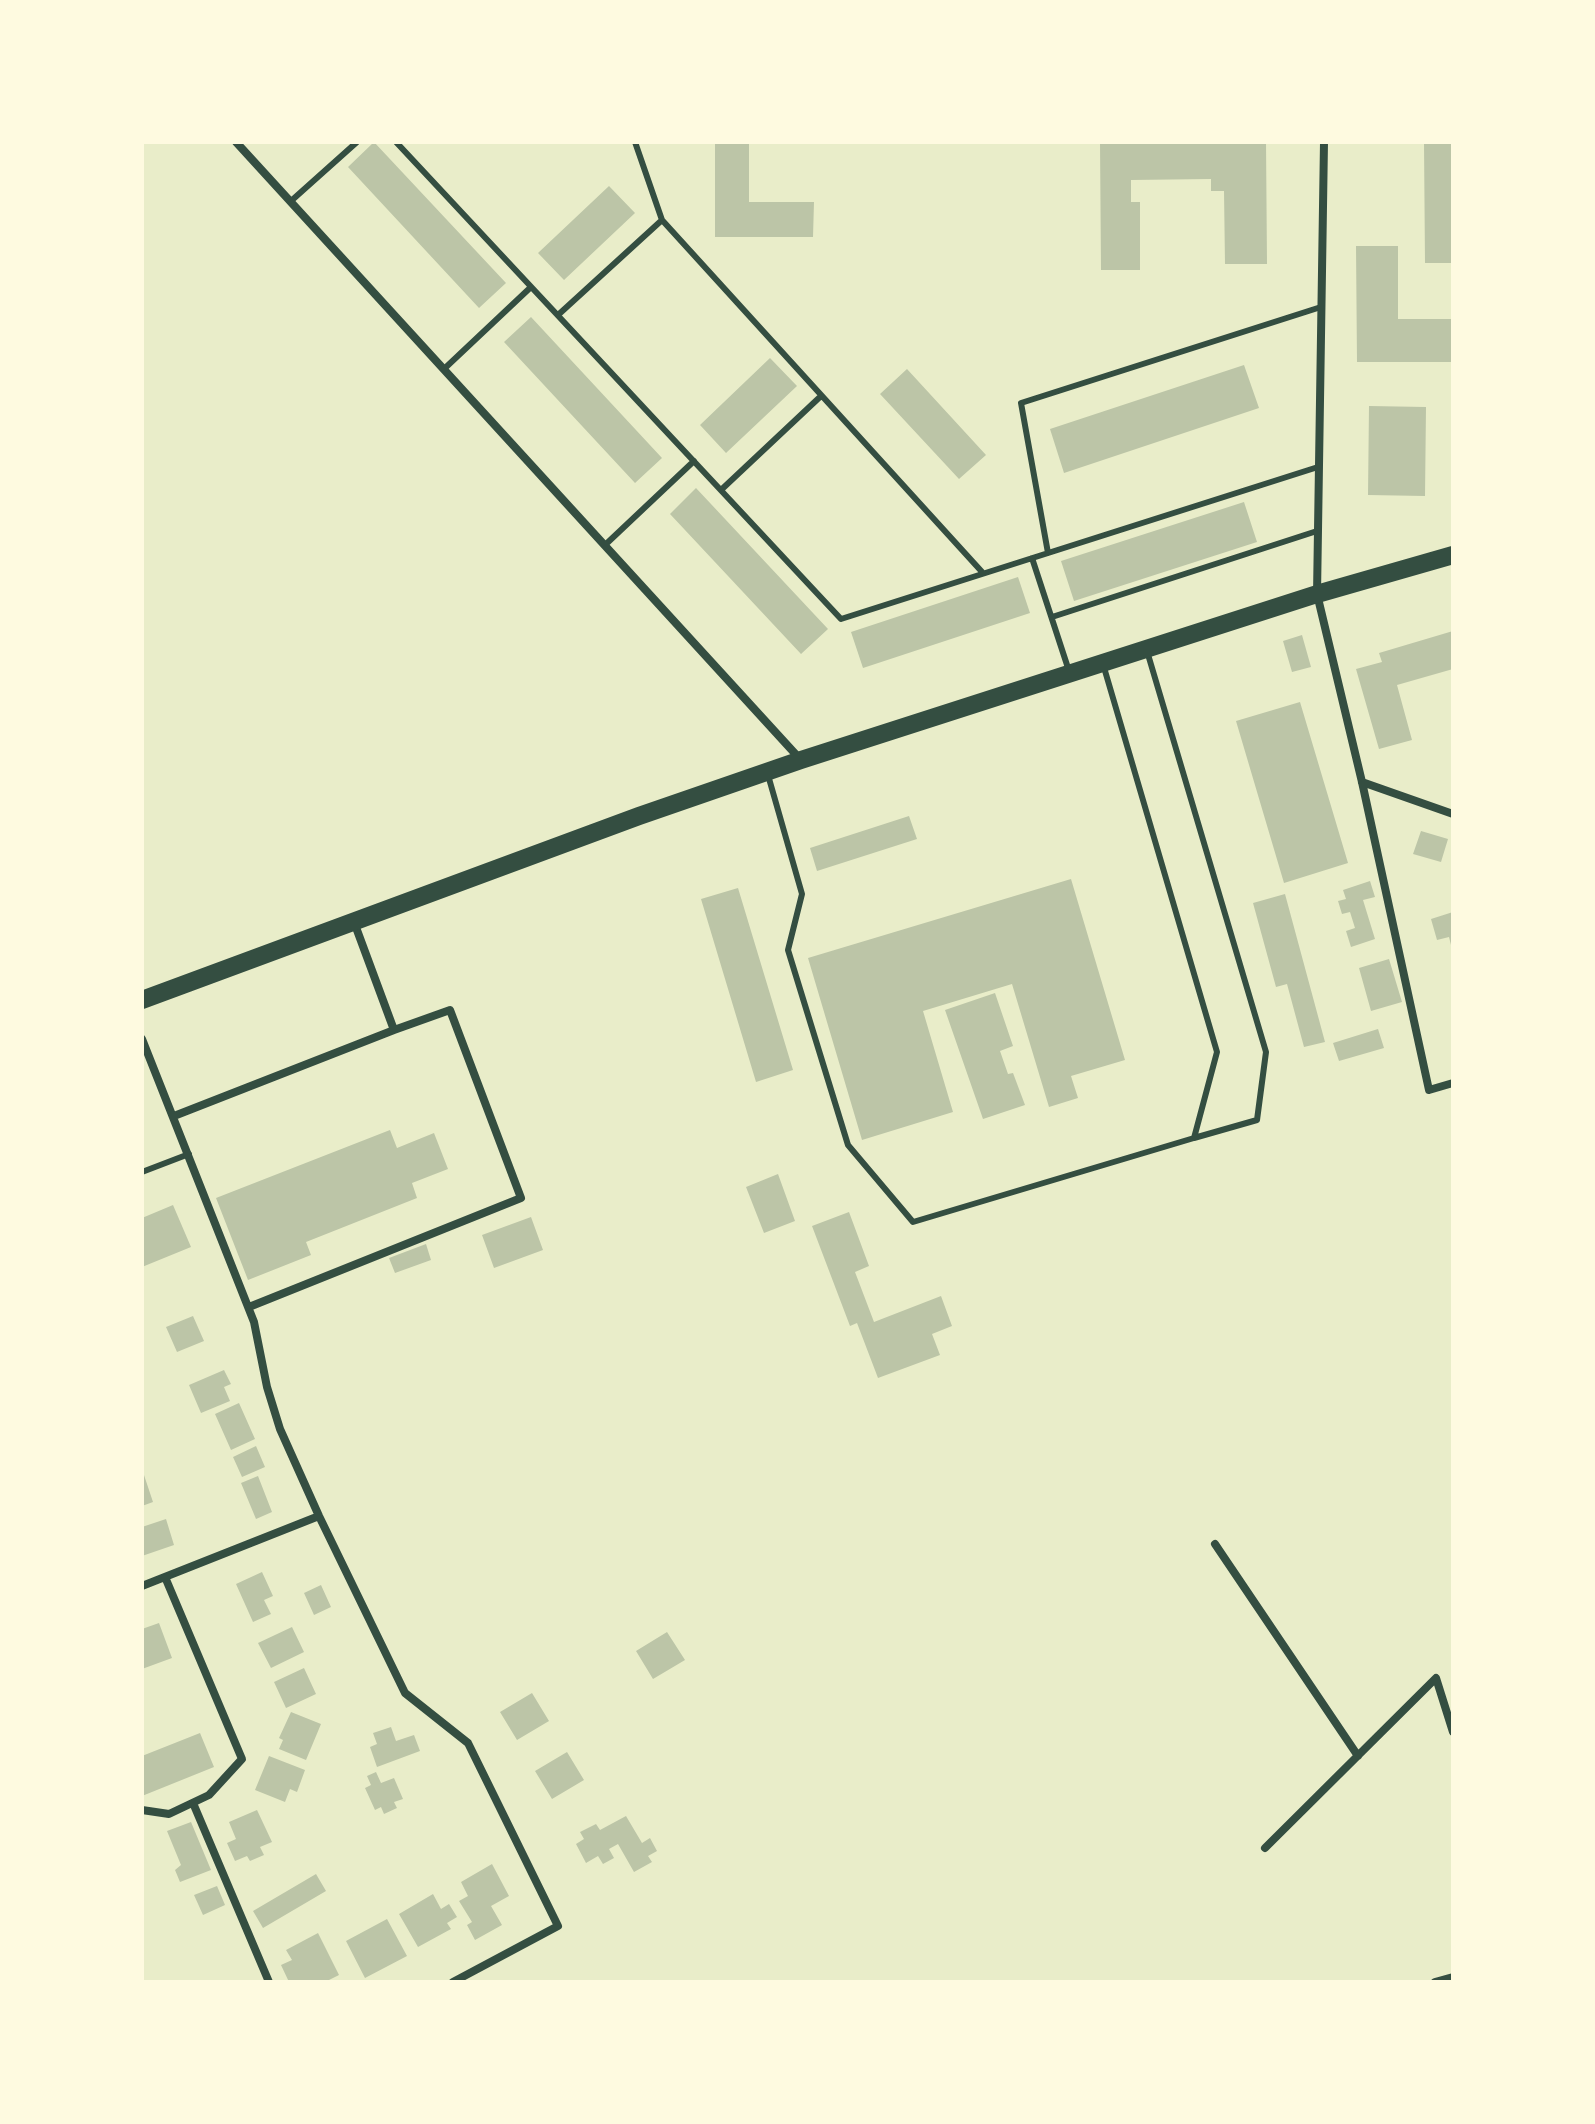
<!DOCTYPE html>
<style>
body{margin:0}
#map{position:relative;width:1595px;height:2124px;overflow:hidden;background:#e9edc9;font-family:Rubik,sans-serif}
canvas{display:block}
.frame{position:absolute;inset:0;border:144px solid #fefae0;pointer-events:none}
</style>
<div id="map">
<canvas width="1595" height="2124"></canvas>
<div class="frame"></div>
</div>
<script>
const ctx = document.querySelector('canvas').getContext('2d');
ctx.lineJoin = 'round';
function fillPath(path, color) {
  ctx.fillStyle = color;
  ctx.fill(path, 'evenodd');
}
function toPath(rows) {
  const path = new Path2D();
  for (const r of rows) {
    path.moveTo(r[0], r[1]);
    for (let i = 2; i < r.length; i += 2) path.lineTo(r[i], r[i + 1]);
  }
  return path;
}
function strokePath(path, color, width, dash) {
  ctx.strokeStyle = color;
  ctx.lineWidth = width;
  ctx.lineCap = dash ? 'butt' : 'round';
  ctx.setLineDash(dash || []);
  ctx.stroke(path);
}
fillPath(toPath([
 [374,142,506,283,479,308,348,167],
 [715,142,749,142,749,202,814,202,813,237,715,237],
 [1100,142,1266,142,1267,264,1225,264,1224,191,1211,191,1211,179,1131,180,1131,202,1140,202,1140,270,1101,270],
 [1424,143,1453,143,1453,263,1425,263],
 [609,186,635,213,564,280,538,253],
 [1356,246,1398,246,1398,319,1453,319,1453,362,1357,362],
 [531,317,662,458,635,483,504,342],
 [770,358,797,386,726,453,700,425],
 [1244,365,1259,408,1064,473,1050,429],
 [907,369,986,455,959,479,880,394],
 [1369,406,1426,407,1425,496,1368,495],
 [696,488,828,629,801,654,670,514],
 [1244,502,1257,542,1074,601,1061,561],
 [1018,577,1030,613,863,668,851,632],
 [1453,631,1453,669,1397,685,1412,740,1379,749,1356,669,1382,662,1379,653],
 [1302,635,1311,667,1292,672,1283,641],
 [1300,702,1348,863,1284,883,1236,721],
 [909,816,917,839,817,871,810,848],
 [1421,831,1448,839,1441,862,1413,854],
 [1071,879,1125,1060,1071,1076,1078,1098,1049,1107,1012,984,923,1011,953,1112,862,1140,808,958],
 [1370,881,1375,897,1363,900,1375,939,1351,947,1346,931,1355,928,1350,912,1342,914,1338,901,1346,899,1343,890],
 [738,888,793,1070,756,1082,701,899],
 [1285,894,1325,1042,1304,1047,1287,984,1276,987,1253,903],
 [1453,912,1453,949,1452,949,1449,937,1437,940,1431,919],
 [1389,959,1402,1002,1371,1011,1359,968],
 [995,993,1013,1046,1000,1051,1008,1074,1013,1073,1025,1105,983,1119,945,1010],
 [1378,1029,1384,1048,1339,1061,1333,1043],
 [390,1130,397,1148,434,1133,448,1169,412,1183,417,1198,306,1242,311,1255,248,1280,216,1198],
 [778,1174,795,1221,764,1233,746,1187],
 [173,1205,191,1247,142,1267,142,1218],
 [849,1212,869,1266,855,1272,874,1322,941,1296,952,1326,932,1334,940,1355,878,1378,857,1323,850,1326,812,1226],
 [531,1217,543,1250,494,1268,482,1235],
 [426,1244,431,1260,395,1273,389,1258],
 [193,1316,204,1341,177,1352,166,1327],
 [224,1370,231,1384,224,1387,230,1401,201,1413,189,1385],
 [239,1403,255,1439,231,1450,215,1414],
 [256,1446,265,1467,242,1477,233,1457],
 [144,1475,153,1502,142,1506,142,1476],
 [258,1476,272,1512,256,1519,241,1483],
 [166,1519,174,1545,142,1556,142,1527],
 [262,1572,273,1596,264,1600,271,1614,253,1622,236,1584],
 [321,1585,331,1607,314,1615,304,1593],
 [159,1623,172,1658,142,1669,142,1629],
 [292,1627,304,1652,271,1668,258,1643],
 [667,1632,685,1660,653,1679,636,1651],
 [304,1668,316,1694,286,1708,274,1682],
 [532,1693,549,1721,517,1740,500,1712],
 [291,1712,321,1724,306,1760,279,1749,283,1740,279,1738],
 [391,1727,396,1741,414,1735,420,1751,377,1767,370,1747,377,1744,373,1733],
 [200,1733,214,1767,142,1796,142,1756],
 [567,1752,584,1780,552,1799,535,1771],
 [269,1756,305,1770,297,1792,290,1789,285,1802,255,1790],
 [376,1772,381,1783,394,1778,403,1799,394,1802,397,1808,384,1814,381,1807,375,1810,365,1788,371,1785,367,1776],
 [257,1810,272,1842,260,1847,264,1855,250,1861,247,1856,235,1861,227,1843,236,1839,229,1822],
 [626,1816,642,1843,650,1838,657,1851,648,1856,652,1862,634,1872,618,1844,609,1849,614,1858,603,1864,598,1856,586,1863,576,1844,584,1839,580,1832,596,1824,600,1830],
 [191,1822,211,1870,180,1882,175,1870,181,1865,167,1831],
 [492,1864,509,1896,491,1906,502,1925,475,1940,467,1925,472,1922,459,1901,468,1896,461,1882],
 [316,1874,326,1891,263,1928,253,1911],
 [217,1886,225,1905,203,1915,194,1895],
 [433,1894,441,1909,449,1904,457,1917,447,1923,451,1929,418,1947,399,1914],
 [387,1919,407,1956,365,1978,346,1941],
 [318,1933,339,1975,325,1982,289,1982,281,1965,292,1960,286,1950]
]), '#bcc5a7');
strokePath(toPath([
 [396,142,841,619,1318,467],
 [635,142,662,220,983,573],
 [291,201,357,142],
 [558,315,662,220],
 [444,369,531,287],
 [721,490,821,396],
 [605,545,694,461],
 [1048,553,1021,403,1321,307],
 [1032,558,1069,671],
 [1052,617,1317,531],
 [1147,651,1266,1052,1257,1120,1194,1138],
 [768,775,802,894,788,950,848,1145,913,1222,1194,1138,1217,1052,1103,664],
 [142,1172,189,1154]
]), '#344e41', 6);
strokePath(toPath([
 [236,142,800,759],
 [1324,142,1317,594,1362,782,1429,1090,1453,1083],
 [1362,782,1453,814],
 [142,1039,254,1322,267,1387,280,1429,319,1516,405,1693,468,1743,558,1926,453,1982],
 [174,1116,394,1030],
 [249,1307,521,1198,450,1010,394,1030,354,922],
 [1215,1544,1358,1756],
 [142,1586,319,1516],
 [193,1803,269,1982],
 [142,1810,169,1814,209,1795,242,1759,165,1577],
 [1265,1848,1436,1678,1453,1732],
 [1435,1982,1453,1977]
]), '#344e41', 8);
strokePath(toPath([
 [142,1000,639,816,801,760,1317,594,1453,555]
]), '#344e41', 18);
</script>
